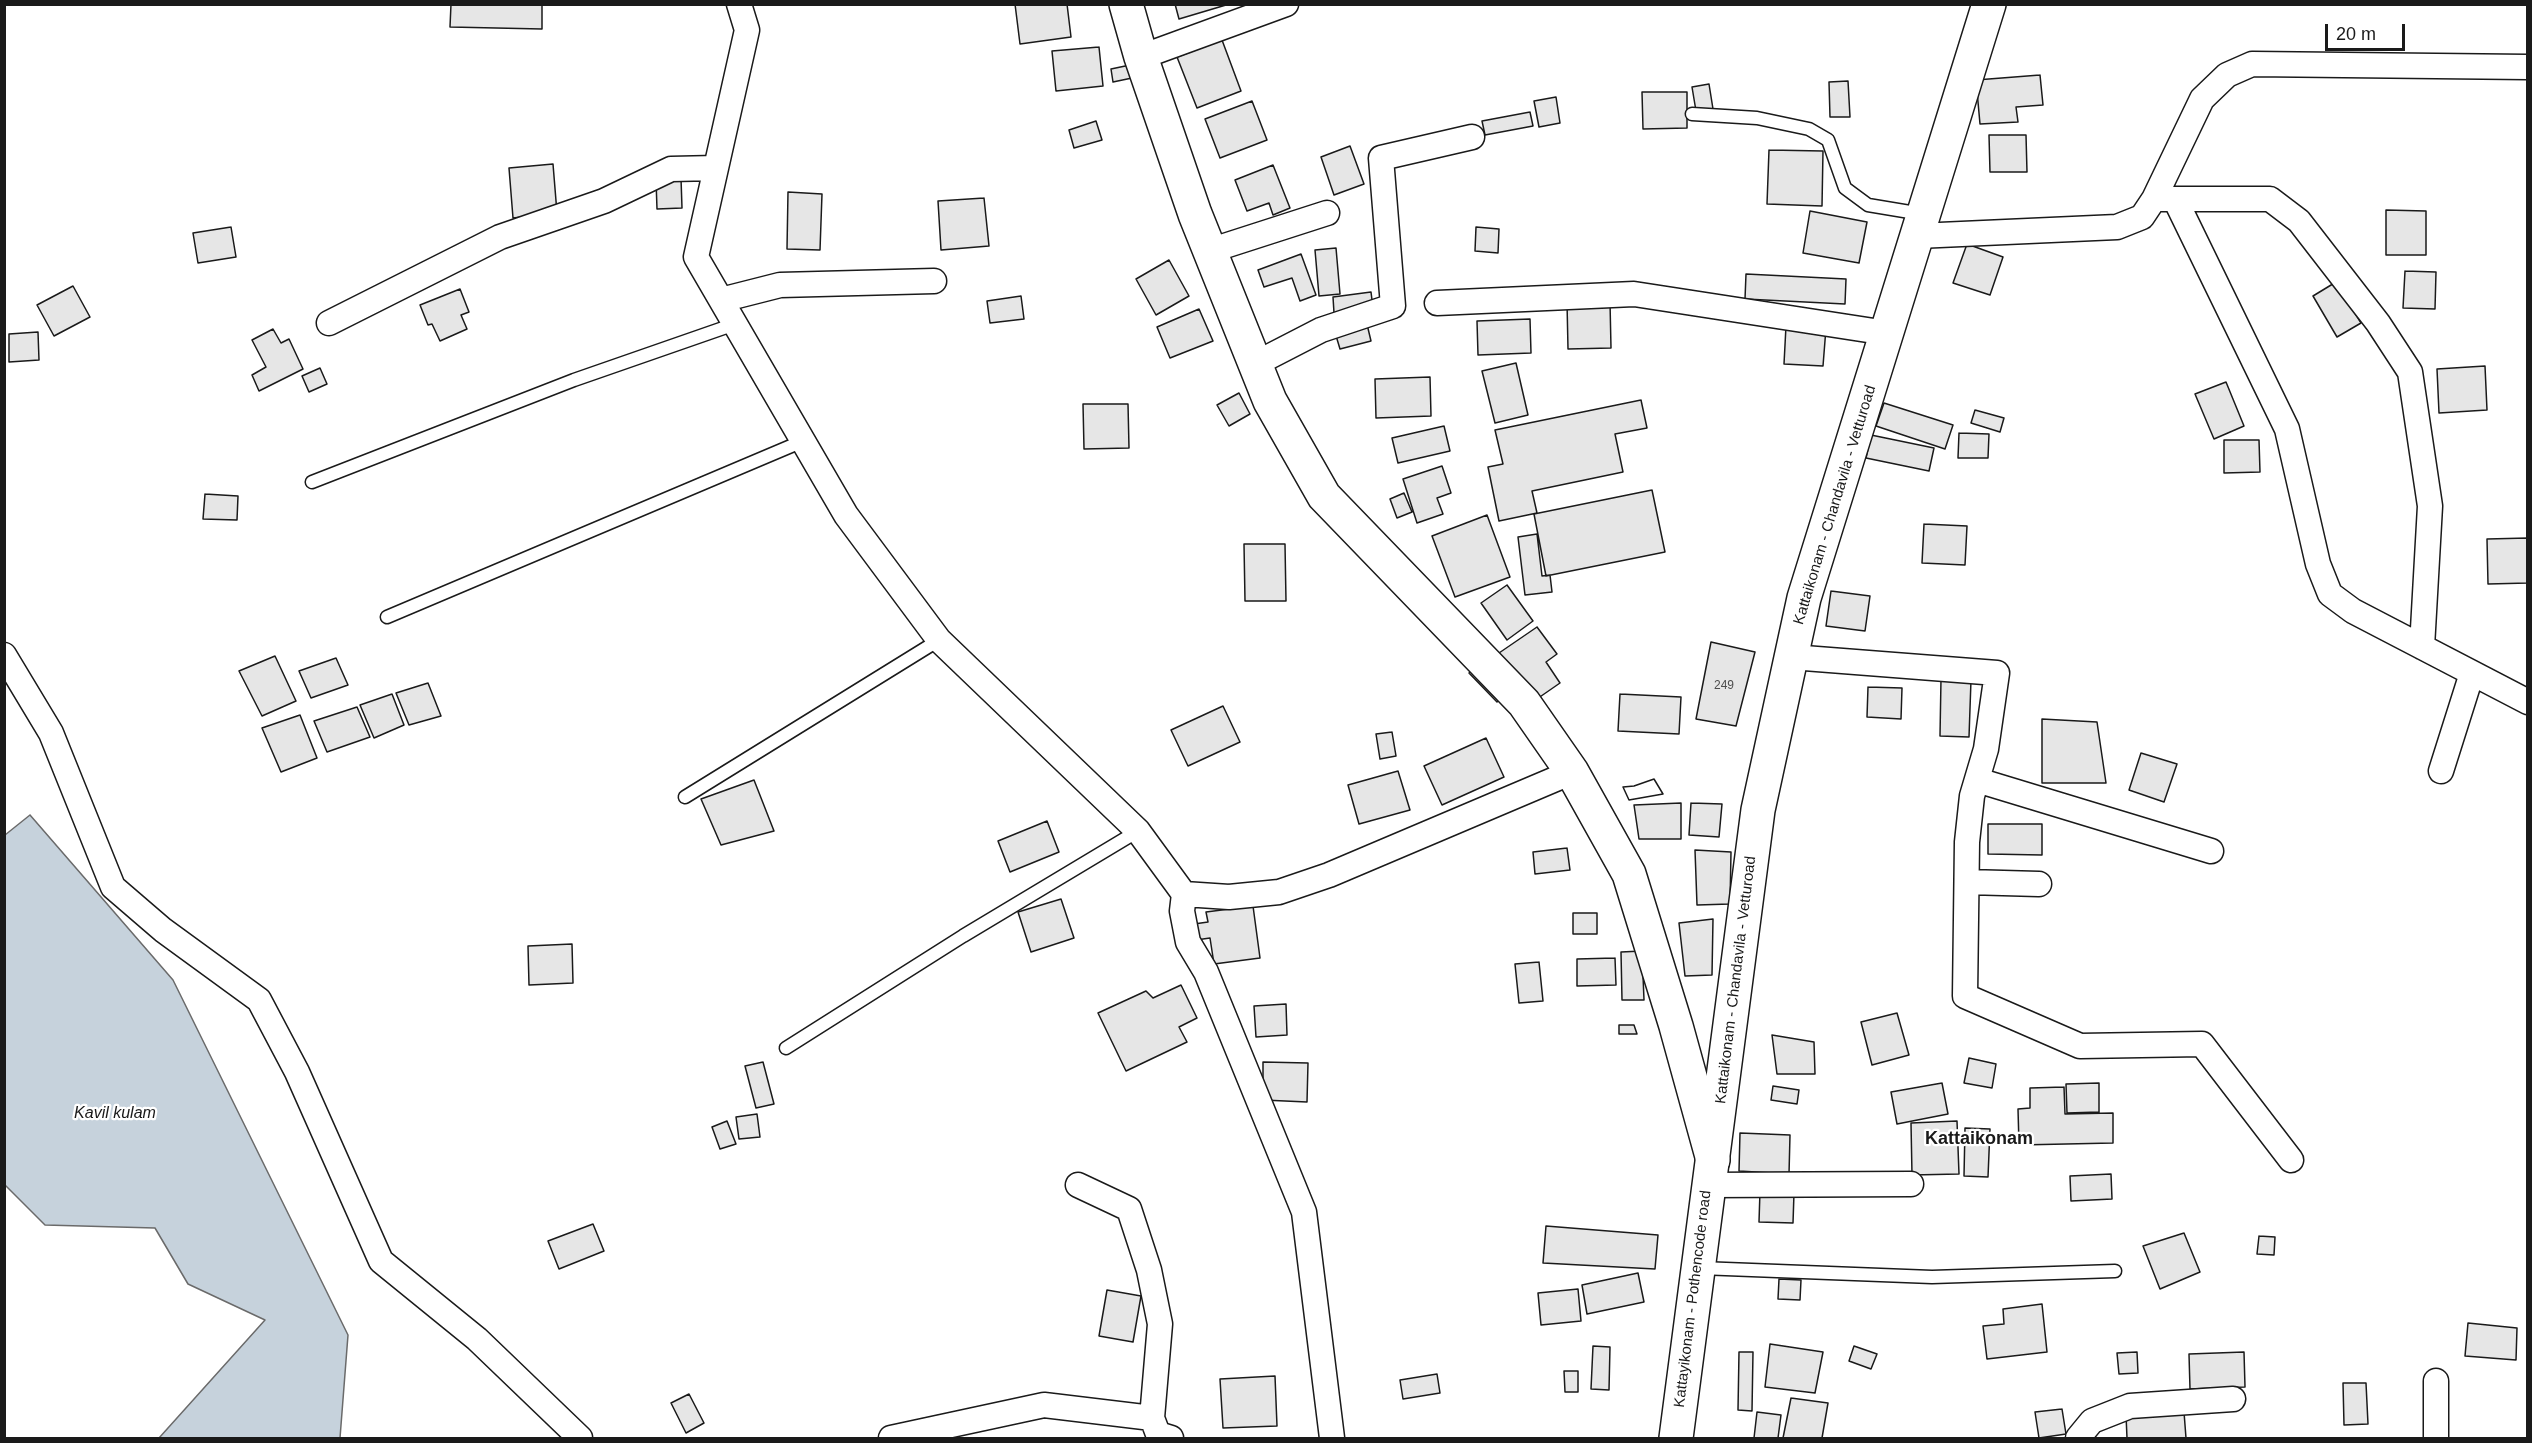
<!DOCTYPE html>
<style>
body{margin:0}
#map{position:relative;width:2532px;height:1443px;overflow:hidden;background:#fff;font-family:Helvetica,sans-serif}
canvas{display:block}
.frame{position:absolute;inset:0;border:6px solid #1a1a1a;pointer-events:none}
.scale{position:absolute;left:2325px;top:24px;width:80px;height:27px;box-sizing:border-box;border:3px solid #1a1a1a;border-top:0;padding-left:8px;font-size:18px;line-height:21px;white-space:nowrap;color:#1a1a1a;-webkit-text-stroke:4px #fff;paint-order:stroke}
</style>
<div id="map">
<canvas width="2532" height="1443"></canvas>
<div class="frame"></div>
<div class="scale">20 m</div>
</div>
<script>
const ctx = document.querySelector('canvas').getContext('2d');
ctx.lineJoin = 'round';
function fillPath(path, color) {
  ctx.fillStyle = color;
  ctx.fill(path, 'evenodd');
}
function toPath(rows) {
  const path = new Path2D();
  for (const r of rows) {
    path.moveTo(r[0], r[1]);
    for (let i = 2; i < r.length; i += 2) path.lineTo(r[i], r[i + 1]);
  }
  return path;
}
function strokePath(path, color, width, dash) {
  ctx.strokeStyle = color;
  ctx.lineWidth = width;
  ctx.lineCap = dash ? 'butt' : 'round';
  ctx.setLineDash(dash || []);
  ctx.stroke(path);
}
function drawText(font, color, halo, rows, align = 'center') {
  ctx.font = font + ' Helvetica,sans-serif';
  ctx.lineWidth = 4.5;
  ctx.setLineDash([]);
  ctx.textBaseline = 'middle';
  ctx.strokeStyle = halo;
  ctx.fillStyle = color;
  for (const [text, x, y, turn = 0] of rows) {
    ctx.save();
    ctx.translate(x, y);
    ctx.rotate((+turn || 0) * Math.PI / 180);
    ctx.textAlign = isNaN(turn) ? turn : align;
    if (halo) ctx.strokeText(text, 0, 0);
    ctx.fillText(text, 0, 0);
    ctx.restore();
  }
}
const water = toPath([
 [30,815,173,980,348,1335,340,1438,159,1438,265,1320,188,1284,155,1228,45,1225,5,1185,5,835,30,815]
]);
fillPath(water, '#c6d2dc');
strokePath(water, '#6a6a6a', 1.5);
const building = toPath([
 [451,4,542,4,542,29,450,27,451,4],
 [1015,4,1067,4,1071,37,1020,44,1015,4],
 [1175,4,1226,4,1226,5,1179,19,1175,4],
 [1222,40,1241,91,1197,108,1177,57,1222,40],
 [1099,47,1103,86,1056,91,1052,51,1099,47],
 [1130,65,1132,78,1113,82,1111,69,1130,65],
 [2040,75,2043,105,2016,107,2018,122,1980,124,1976,80,2040,75],
 [1848,81,1850,117,1830,117,1829,82,1848,81],
 [1709,84,1713,109,1696,111,1692,87,1709,84],
 [1642,92,1687,92,1687,128,1643,129,1642,92],
 [1556,97,1560,123,1539,127,1534,101,1556,97],
 [1252,101,1267,140,1220,158,1205,119,1252,101],
 [1530,112,1533,126,1485,135,1482,121,1530,112],
 [1096,121,1102,140,1074,148,1069,130,1096,121],
 [1989,135,2026,135,2027,172,1990,172,1989,135],
 [1350,146,1364,184,1334,195,1321,157,1350,146],
 [1769,150,1823,151,1822,206,1767,204,1769,150],
 [553,164,557,213,513,218,509,168,553,164],
 [1273,165,1290,208,1273,215,1269,203,1247,211,1235,180,1273,165],
 [681,178,682,208,657,209,656,180,681,178],
 [788,192,822,194,820,250,787,249,788,192],
 [984,198,989,246,941,250,938,201,984,198],
 [2386,210,2426,211,2426,255,2386,255,2386,210],
 [1810,211,1867,222,1859,263,1803,253,1810,211],
 [231,227,236,257,198,263,193,233,231,227],
 [1476,227,1499,229,1498,253,1475,251,1476,227],
 [1967,244,2003,257,1990,295,1953,283,1967,244],
 [1336,248,1340,294,1319,296,1315,250,1336,248],
 [1301,254,1316,295,1300,301,1292,278,1264,287,1258,270,1301,254],
 [1169,260,1189,296,1156,315,1136,279,1169,260],
 [2405,271,2436,272,2435,309,2403,308,2405,271],
 [1746,274,1846,279,1845,304,1745,299,1746,274],
 [2336,282,2361,323,2337,337,2313,296,2336,282],
 [73,286,90,317,54,336,37,305,73,286],
 [460,289,469,312,461,315,467,329,440,341,432,324,428,325,420,305,460,289],
 [1371,292,1373,308,1334,313,1333,297,1371,292],
 [1021,296,1024,319,990,323,987,301,1021,296],
 [1567,302,1610,302,1611,348,1568,349,1567,302],
 [1199,309,1213,341,1170,358,1157,327,1199,309],
 [1530,319,1531,353,1478,355,1477,321,1530,319],
 [1366,320,1371,341,1340,349,1334,329,1366,320],
 [1786,326,1826,328,1823,366,1784,364,1786,326],
 [273,329,281,343,289,339,303,369,259,391,252,375,266,367,252,340,273,329],
 [38,332,39,360,9,362,9,334,38,332],
 [1516,363,1528,415,1495,423,1482,371,1516,363],
 [2485,366,2487,410,2439,413,2437,369,2485,366],
 [320,368,327,384,309,392,302,376,320,368],
 [1430,377,1431,416,1376,418,1375,379,1430,377],
 [2226,382,2244,426,2214,439,2195,394,2226,382],
 [1239,393,1250,414,1229,426,1217,405,1239,393],
 [1641,400,1647,428,1615,434,1623,472,1532,491,1537,513,1499,521,1488,467,1503,464,1495,430,1641,400],
 [1884,403,1953,425,1945,449,1876,426,1884,403],
 [1083,404,1128,404,1129,448,1084,449,1083,404],
 [1975,410,2004,418,2000,432,1971,423,1975,410],
 [1444,426,1450,451,1398,463,1392,438,1444,426],
 [1959,433,1989,434,1988,458,1958,458,1959,433],
 [1871,435,1934,448,1929,471,1866,458,1871,435],
 [2224,440,2259,440,2260,472,2224,473,2224,440],
 [1442,466,1451,493,1437,498,1443,514,1417,523,1403,479,1442,466],
 [1652,490,1665,552,1546,576,1534,514,1652,490],
 [1404,493,1412,512,1397,518,1390,499,1404,493],
 [205,494,238,496,237,520,203,519,205,494],
 [1487,515,1510,577,1455,597,1432,536,1487,515],
 [1924,524,1967,526,1965,565,1922,563,1924,524],
 [1537,534,1542,576,1550,575,1552,592,1525,595,1518,537,1537,534],
 [2528,538,2528,583,2488,584,2487,539,2528,538],
 [1244,544,1285,544,1286,601,1245,601,1244,544],
 [1507,585,1533,621,1507,640,1481,603,1507,585],
 [1831,591,1870,596,1865,631,1826,626,1831,591],
 [1537,627,1557,654,1546,662,1560,683,1534,701,1499,653,1537,627],
 [1711,642,1755,652,1736,726,1696,719,1711,642],
 [275,656,296,701,262,716,239,671,275,656],
 [336,658,348,685,311,698,299,671,336,658],
 [1479,664,1507,693,1497,702,1469,673,1479,664],
 [1941,679,1971,680,1969,737,1940,736,1941,679],
 [428,683,441,716,409,725,396,693,428,683],
 [1868,687,1902,688,1901,719,1867,717,1868,687],
 [392,694,404,725,374,738,360,705,392,694],
 [1620,694,1681,697,1679,734,1618,731,1620,694],
 [1223,706,1240,742,1188,766,1171,730,1223,706],
 [357,707,370,737,327,752,314,721,357,707],
 [300,715,317,758,281,772,262,728,300,715],
 [2042,719,2097,722,2106,783,2042,783,2042,719],
 [1392,732,1396,756,1380,759,1376,734,1392,732],
 [1486,738,1504,777,1442,805,1424,766,1486,738],
 [2141,753,2177,764,2164,802,2129,790,2141,753],
 [1398,771,1410,810,1359,824,1348,785,1398,771],
 [1654,779,1663,794,1629,800,1623,787,1634,786,1654,779],
 [1654,779,1663,794,1629,800,1623,787,1634,786,1654,779],
 [754,780,774,831,721,845,701,799,754,780],
 [1681,803,1681,839,1639,839,1634,805,1681,803],
 [1691,803,1722,804,1719,837,1689,835,1691,803],
 [1047,821,1059,852,1010,872,998,841,1047,821],
 [1988,824,2042,824,2042,855,1988,854,1988,824],
 [1567,848,1570,870,1535,874,1533,852,1567,848],
 [1695,850,1731,852,1730,904,1697,905,1695,850],
 [1061,899,1074,938,1031,952,1018,912,1061,899],
 [1253,906,1260,958,1214,964,1210,938,1196,940,1194,924,1208,922,1206,912,1253,906],
 [1573,913,1597,913,1597,934,1573,934,1573,913],
 [1713,919,1712,975,1685,976,1679,923,1713,919],
 [572,944,573,983,529,985,528,946,572,944],
 [1642,951,1644,1000,1622,1000,1621,952,1642,951],
 [1615,958,1616,985,1577,986,1577,959,1615,958],
 [1539,962,1543,1001,1519,1003,1515,964,1539,962],
 [1181,985,1197,1018,1179,1027,1187,1042,1126,1071,1098,1013,1146,991,1153,998,1181,985],
 [1286,1004,1287,1035,1256,1037,1254,1006,1286,1004],
 [1897,1013,1909,1055,1872,1065,1861,1022,1897,1013],
 [1619,1025,1634,1025,1637,1034,1619,1034,1619,1025],
 [1772,1035,1814,1042,1815,1074,1777,1074,1772,1035],
 [1969,1058,1996,1064,1992,1088,1964,1083,1969,1058],
 [763,1062,774,1104,756,1108,745,1066,763,1062],
 [1263,1062,1308,1063,1307,1102,1263,1100,1263,1062],
 [1942,1083,1948,1114,1897,1124,1891,1092,1942,1083],
 [2099,1083,2099,1112,2067,1113,2066,1084,2099,1083],
 [1773,1086,1799,1090,1797,1104,1771,1100,1773,1086],
 [2064,1087,2065,1114,2113,1113,2113,1143,2019,1145,2018,1109,2030,1108,2030,1088,2064,1087],
 [757,1114,760,1137,739,1139,736,1117,757,1114],
 [727,1121,736,1144,720,1149,712,1127,727,1121],
 [1957,1121,1959,1174,1912,1175,1911,1123,1957,1121],
 [1965,1128,1990,1129,1988,1177,1964,1176,1965,1128],
 [1740,1133,1790,1135,1789,1174,1739,1171,1740,1133],
 [2111,1174,2112,1199,2071,1201,2070,1176,2111,1174],
 [1760,1191,1794,1193,1793,1223,1759,1222,1760,1191],
 [593,1224,604,1251,559,1269,548,1241,593,1224],
 [1546,1226,1658,1235,1655,1269,1543,1263,1546,1226],
 [2184,1233,2200,1272,2160,1289,2143,1246,2184,1233],
 [2259,1236,2275,1237,2274,1255,2257,1254,2259,1236],
 [1638,1273,1644,1302,1587,1314,1582,1285,1638,1273],
 [1779,1279,1801,1280,1800,1300,1778,1299,1779,1279],
 [1578,1289,1581,1321,1541,1325,1538,1293,1578,1289],
 [1107,1290,1141,1296,1133,1342,1099,1336,1107,1290],
 [2042,1304,2047,1352,1987,1359,1983,1326,2004,1324,2003,1309,2042,1304],
 [2468,1323,2517,1328,2516,1360,2465,1356,2468,1323],
 [1770,1344,1823,1352,1815,1393,1765,1387,1770,1344],
 [1593,1346,1610,1347,1609,1390,1591,1389,1593,1346],
 [1854,1346,1877,1354,1871,1369,1849,1361,1854,1346],
 [1739,1352,1753,1352,1752,1411,1738,1410,1739,1352],
 [2137,1352,2138,1373,2119,1374,2117,1353,2137,1352],
 [2244,1352,2245,1387,2190,1389,2189,1354,2244,1352],
 [1564,1371,1578,1371,1578,1392,1565,1392,1564,1371],
 [1437,1374,1440,1393,1403,1399,1400,1380,1437,1374],
 [1275,1376,1277,1426,1223,1428,1220,1379,1275,1376],
 [2343,1383,2366,1383,2368,1424,2344,1425,2343,1383],
 [689,1394,704,1423,686,1433,671,1403,689,1394],
 [1791,1398,1828,1403,1822,1438,1783,1438,1791,1398],
 [2062,1409,2066,1434,2039,1438,2035,1412,2062,1409],
 [1757,1412,1781,1415,1778,1438,1754,1438,1757,1412],
 [2184,1412,2186,1438,2127,1438,2126,1415,2184,1412]
]);
fillPath(building, '#e6e6e6');
strokePath(building, '#1a1a1a', 1.5);
const lane = toPath([
 [1692,114,1757,118,1809,129,1828,140,1845,188,1868,205,1922,214],
 [312,482,574,380,735,324],
 [387,617,803,441],
 [685,797,939,640],
 [786,1048,963,936,1138,831],
 [1700,1268,1932,1277,2115,1271]
]);
const street = toPath([
 [739,4,747,30,696,257,846,515,939,640,1138,831,1184,894,1229,897,1279,892,1329,875,1572,772],
 [1141,57,1286,4],
 [2163,199,2270,199,2299,221,2378,323,2410,372,2430,506,2422,647],
 [2175,199,2287,429,2318,564,2330,594,2353,611,2528,702],
 [1917,236,2117,227,2142,217,2154,199,2202,99,2227,75,2252,64,2528,67],
 [1209,251,1327,213],
 [721,300,780,285,934,281],
 [1437,303,1634,294,1887,333],
 [329,323,500,237,604,201,671,169,716,168],
 [1255,364,1321,330,1393,306,1381,158,1472,137],
 [4,655,51,733,113,887,163,930,259,1000,297,1072,381,1261,477,1339,580,1438],
 [1791,657,1997,673,1986,749,1972,796,1967,842,1965,996,2080,1046,2202,1044,2291,1160],
 [2441,771,2472,673],
 [1977,780,2211,851],
 [1967,882,2039,884],
 [1184,894,1182,911,1188,942,1206,972,1304,1212,1332,1438],
 [1078,1185,1129,1209,1149,1270,1160,1324,1152,1418,1158,1434,1171,1438],
 [1708,1185,1911,1184],
 [891,1438,1044,1405,1152,1418],
 [2078,1438,2092,1421,2130,1406,2233,1399],
 [2436,1438,2436,1381]
]);
const secondary = toPath([
 [1126,4,1141,57,1195,214,1270,401,1324,496,1524,703,1572,772,1629,874,1676,1026,1713,1160]
]);
const primary = toPath([
 [1676,1438,1758,810,1804,598,1989,4]
]);
strokePath(lane, '#1a1a1a', 15);
strokePath(street, '#1a1a1a', 27);
strokePath(secondary, '#1a1a1a', 36);
strokePath(primary, '#1a1a1a', 36);
strokePath(lane, '#fff', 12);
strokePath(street, '#fff', 24);
strokePath(secondary, '#fff', 33);
strokePath(primary, '#fff', 33);
drawText('12px', '#4d4d4d', null, [
 ["249",1724,686]
]);
drawText('15px', '#1a1a1a', '#fff', [
 ["Kattaikonam - Chandavila - Vetturoad",1835,505,-73],
 ["Kattaikonam - Chandavila - Vetturoad",1736,980,-83],
 ["Kattayikonam - Pothencode road",1693,1299,-83]
]);
drawText('italic 16px', '#1a1a1a', '#fff', [
 ["Kavil kulam",115,1114]
]);
drawText('bold 18px', '#1a1a1a', '#fff', [
 ["Kattaikonam",1979,1139]
]);
</script>
